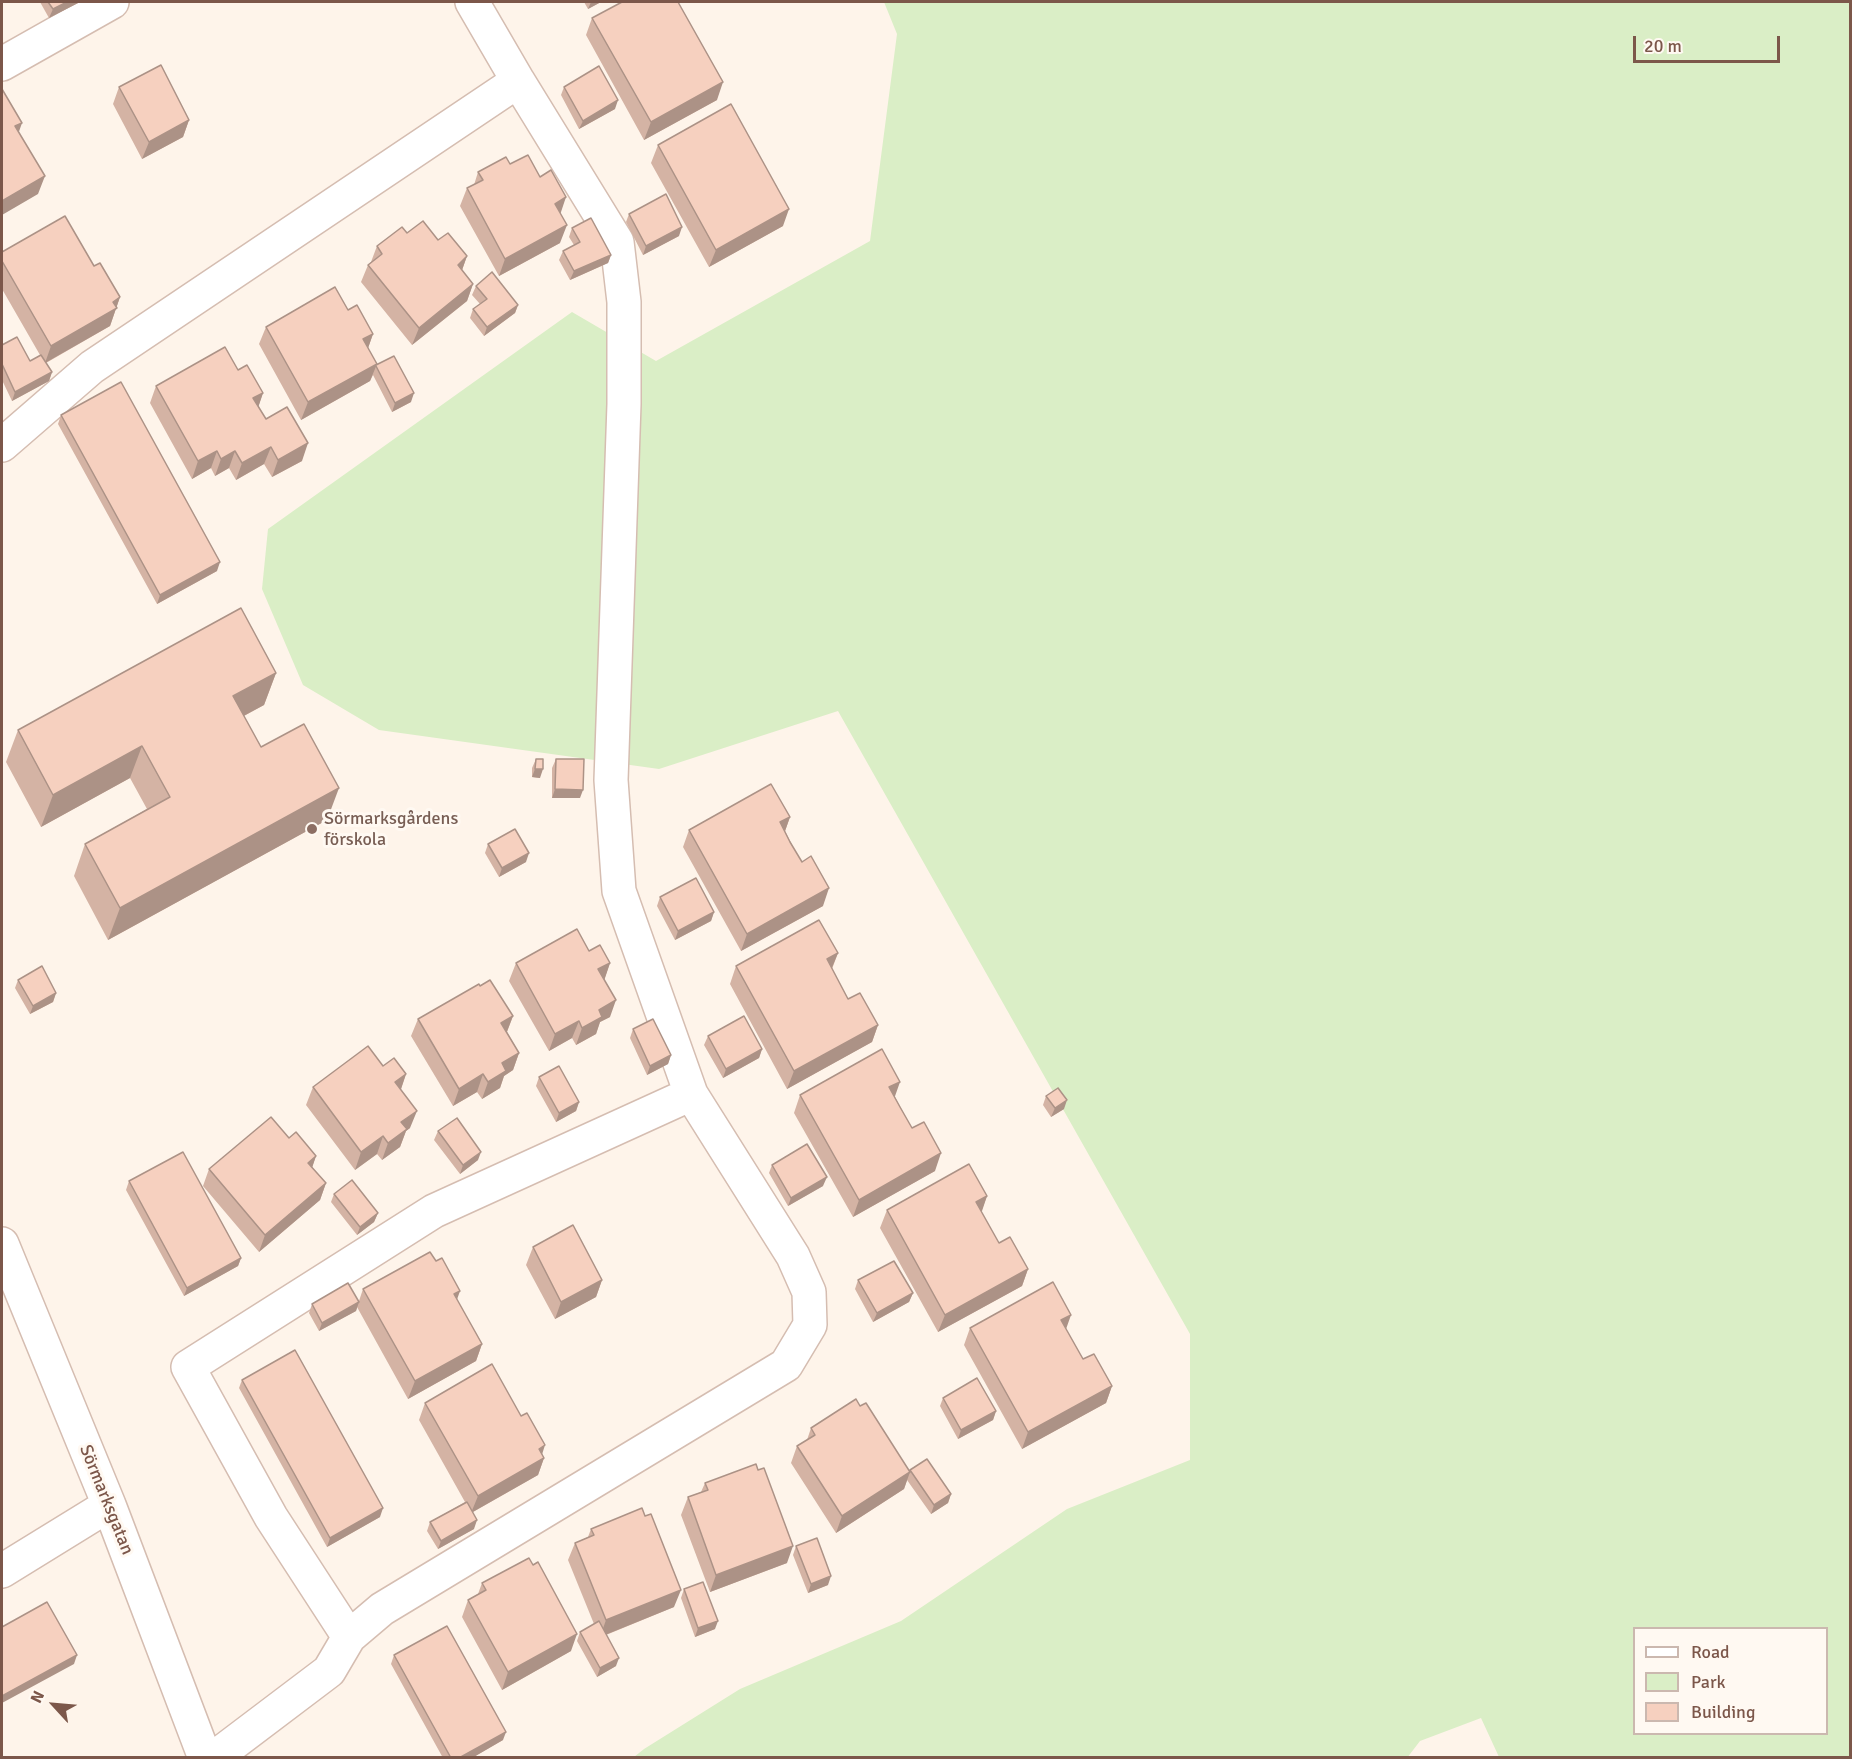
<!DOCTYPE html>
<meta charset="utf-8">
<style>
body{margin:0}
#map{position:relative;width:1852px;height:1759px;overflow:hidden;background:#fef4ea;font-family:Signika,sans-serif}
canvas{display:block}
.frame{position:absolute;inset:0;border:3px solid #7c574a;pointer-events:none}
.legend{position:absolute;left:1633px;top:1627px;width:195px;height:108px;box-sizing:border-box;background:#fff9f2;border:2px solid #cbb8af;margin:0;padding:8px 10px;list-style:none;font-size:18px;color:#7c574a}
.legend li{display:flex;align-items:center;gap:12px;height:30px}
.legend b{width:30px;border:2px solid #cbb8af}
.north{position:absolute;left:24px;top:1675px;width:60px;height:60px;-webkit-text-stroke:4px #fff9f2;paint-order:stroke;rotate:296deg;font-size:16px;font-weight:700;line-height:24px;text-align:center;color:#7c574a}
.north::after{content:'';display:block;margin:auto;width:21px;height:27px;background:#7c574a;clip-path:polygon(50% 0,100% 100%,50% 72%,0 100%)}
.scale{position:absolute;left:1633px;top:36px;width:147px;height:27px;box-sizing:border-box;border:3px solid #7c574a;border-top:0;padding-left:8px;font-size:18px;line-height:21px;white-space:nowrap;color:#7c574a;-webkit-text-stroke:4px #fff9f2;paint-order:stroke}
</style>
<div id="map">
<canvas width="1852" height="1759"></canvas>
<div class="frame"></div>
<ul class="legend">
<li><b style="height:8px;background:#fff"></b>Road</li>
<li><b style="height:16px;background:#daeec6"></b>Park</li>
<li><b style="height:16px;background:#f6d0bf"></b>Building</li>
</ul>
<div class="north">N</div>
<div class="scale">20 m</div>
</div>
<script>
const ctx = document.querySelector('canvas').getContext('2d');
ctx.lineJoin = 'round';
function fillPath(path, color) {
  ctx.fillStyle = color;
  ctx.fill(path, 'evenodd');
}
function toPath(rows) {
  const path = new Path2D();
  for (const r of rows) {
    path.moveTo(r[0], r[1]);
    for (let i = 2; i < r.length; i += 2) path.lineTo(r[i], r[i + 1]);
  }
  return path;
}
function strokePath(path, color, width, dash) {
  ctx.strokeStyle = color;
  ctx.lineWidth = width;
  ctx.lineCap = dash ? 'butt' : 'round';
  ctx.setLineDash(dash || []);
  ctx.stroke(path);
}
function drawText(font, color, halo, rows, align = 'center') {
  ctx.font = font + ' Signika,sans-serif';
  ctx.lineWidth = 6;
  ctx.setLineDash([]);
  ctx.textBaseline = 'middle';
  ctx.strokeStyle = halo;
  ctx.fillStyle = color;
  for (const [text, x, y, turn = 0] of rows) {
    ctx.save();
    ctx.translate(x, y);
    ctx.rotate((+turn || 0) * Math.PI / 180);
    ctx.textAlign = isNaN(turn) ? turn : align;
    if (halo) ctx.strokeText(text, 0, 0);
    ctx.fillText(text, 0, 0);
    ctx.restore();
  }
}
fillPath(toPath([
 [884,2,1850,2,1850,1757,1499,1757,1481,1718,1420,1741,1407,1758,634,1757,644,1749,740,1689,901,1621,1067,1509,1190,1460,1190,1334,838,711,659,769,379,730,303,685,262,589,268,529,572,312,656,361,870,241,897,34],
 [1634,1628,1826,1628,1826,1734,1634,1734]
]), '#daeec6');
const minor = toPath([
 [2,64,112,2],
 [518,81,617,242,624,302,624,404,611,780,619,891,691,1094],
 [2,445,92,367,518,81,472,2],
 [2,1244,109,1505,205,1758],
 [2,1571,109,1505],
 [214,1758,329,1671,349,1637,382,1609,786,1365,810,1325,809,1292,793,1256,691,1094,434,1211,188,1367,271,1517,349,1637]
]);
strokePath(minor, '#d5bdb1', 36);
strokePath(minor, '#fff', 33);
fillPath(toPath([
 [40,2,80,2,49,18],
 [584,2,601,2,588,9],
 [592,18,717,100,644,140,586,35],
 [119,87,189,120,183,137,142,159,113,104],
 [564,87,615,109,579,129,561,95],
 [658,145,783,226,709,267,651,163],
 [510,164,560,213,560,243,499,276,460,206,467,188,474,185,478,172],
 [629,214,679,236,643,255,626,222],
 [572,228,611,255,608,263,570,280,559,260,563,251,574,245,569,237],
 [407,233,438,240,467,256,462,270,473,284,467,301,412,345,361,282,368,265,371,262,377,246],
 [2,252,94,266,120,297,110,326,46,363,52,372,49,381,12,401,2,380,2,345,30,361,40,355,2,289],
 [476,286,518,305,515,313,484,336,470,318,473,309,480,304,472,295],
 [348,310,373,334,368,348,377,364,411,402,392,412,373,375,370,381,301,420,259,344,266,327],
 [238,370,263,393,258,407,266,419,302,461,272,477,264,464,236,480,229,468,215,476,211,468,192,479,150,403,156,386],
 [61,415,217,571,157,604,58,424],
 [276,673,264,705,244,716,261,747,327,820,108,940,74,876,85,844,147,809,130,778,41,827,6,762,18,730],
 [536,759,540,778,532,777,532,768],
 [556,759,580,798,552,798,552,768],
 [790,817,785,831,823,906,741,951,683,847,689,830],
 [488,844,526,862,499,877,485,853],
 [660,897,714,912,711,921,675,940,657,906],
 [589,951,610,963,604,980,610,1017,600,1022,596,1034,576,1045,572,1038,549,1051,509,981,516,963],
 [838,953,832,969,848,999,878,1025,872,1042,787,1089,730,984,736,966],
 [18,980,56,993,53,1002,30,1014,15,988],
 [480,986,513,1016,507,1032,519,1053,513,1070,504,1076,500,1088,482,1099,477,1092,453,1106,411,1036,418,1019],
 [633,1029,671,1055,668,1064,647,1075,630,1038],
 [708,1036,762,1049,759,1058,723,1078,704,1045],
 [383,1066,406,1074,401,1089,410,1128,406,1131,400,1147,382,1160,377,1154,355,1170,306,1105,313,1087],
 [539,1077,579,1102,576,1111,556,1122,536,1086],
 [800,1095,895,1097,935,1171,853,1217,794,1113],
 [1046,1096,1064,1109,1051,1117,1043,1105],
 [438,1131,478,1160,460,1174,434,1140],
 [289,1138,316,1156,312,1167,326,1183,320,1200,259,1252,203,1186,209,1169],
 [772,1165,823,1186,788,1206,769,1173],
 [129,1181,241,1258,238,1266,184,1296,126,1190],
 [334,1194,378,1213,374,1222,357,1235,331,1202],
 [987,1196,981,1212,999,1243,1028,1269,1022,1286,938,1332,880,1228,887,1210],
 [533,1247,602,1280,596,1297,555,1319,526,1265],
 [858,1280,913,1293,909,1302,873,1322,855,1289],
 [363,1289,457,1300,482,1344,476,1361,408,1399,357,1307,356,1311,319,1331,309,1313,312,1304,359,1301],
 [970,1328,1066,1329,1083,1359,1112,1386,1106,1403,1022,1449,964,1345],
 [242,1380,380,1517,327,1547,239,1388],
 [943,1398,996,1411,993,1420,958,1439,940,1406],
 [425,1403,542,1454,544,1458,538,1475,473,1512,474,1529,438,1549,427,1531,430,1522,465,1502,419,1420],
 [860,1406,910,1471,951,1494,948,1503,931,1514,907,1480,904,1489,836,1533,791,1463,797,1446,807,1440,811,1428],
 [705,1483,787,1563,710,1592,681,1515,688,1497,701,1492],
 [591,1529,674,1607,606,1635,616,1666,597,1677,577,1641,580,1632,594,1624,568,1560,575,1543,588,1537],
 [796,1546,828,1585,808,1593,793,1555],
 [482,1583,571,1651,502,1690,462,1617,468,1600,478,1594],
 [684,1589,715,1629,695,1637,681,1598],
 [394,1655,503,1740,472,1758,443,1758,391,1664]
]), '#d4b3a4');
fillPath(toPath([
 [67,2,80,2,49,18,53,9],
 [591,2,601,2,588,9],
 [723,82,717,100,644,140,651,122],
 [618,100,615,109,579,129,583,121],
 [189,120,183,137,142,159,149,142],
 [22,123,16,140,15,126],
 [45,176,38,194,2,215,2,201],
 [566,197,560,215,555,204],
 [789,209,783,226,709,267,716,250],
 [567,225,560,243,499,276,505,259],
 [682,227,679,236,643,255,646,246],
 [611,255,608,263,570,280,574,271],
 [467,256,461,273,458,265],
 [473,284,467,301,412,345,419,328],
 [120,297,110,326,45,363,51,346,113,302],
 [518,305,515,313,484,336,487,327],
 [373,334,367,351,363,339],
 [377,364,370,381,301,420,308,402],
 [52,372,49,381,12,401,15,392],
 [263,393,257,411,253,398],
 [414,393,411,402,392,412,395,403],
 [308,443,302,461,272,477,278,460],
 [271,447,264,464,236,480,242,463],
 [217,451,211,468,192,479,198,461],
 [235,451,229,468,215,476,221,459],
 [220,562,217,571,157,604,160,595],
 [276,673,264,705,221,728,233,696],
 [142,746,130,778,41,827,53,795],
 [535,769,543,769,540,778,532,777],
 [339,788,327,820,108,940,120,908],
 [555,789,583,790,580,798,552,798],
 [790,817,784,834,780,822],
 [529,853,526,862,499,877,502,868],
 [829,888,823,906,741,951,747,934],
 [714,912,711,921,675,940,678,931],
 [838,953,831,970,827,959],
 [610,963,604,981,598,969],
 [56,993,53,1002,30,1014,33,1006],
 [616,1000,610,1017,600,1022,596,1034,576,1045,582,1028,599,1010],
 [513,1016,506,1034,501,1023],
 [579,1021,572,1038,549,1051,555,1034],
 [878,1025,872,1042,787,1089,794,1071],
 [762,1049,759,1058,723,1078,726,1069],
 [519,1053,513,1070,504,1076,500,1088,482,1099,488,1082,502,1063],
 [671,1055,668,1064,647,1075,650,1066],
 [406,1074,400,1092,395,1082],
 [483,1074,477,1092,453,1106,459,1089],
 [900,1082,894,1099,889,1087],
 [1067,1100,1064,1109,1051,1117,1055,1108],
 [579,1102,576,1111,556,1122,559,1113],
 [417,1111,410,1128,406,1131,400,1147,382,1160,388,1143,401,1122],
 [383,1136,377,1154,355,1170,361,1152],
 [481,1152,478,1160,460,1174,463,1165],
 [941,1153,935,1171,853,1217,859,1200],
 [316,1156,310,1174,308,1163],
 [827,1177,823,1186,788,1206,791,1198],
 [326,1183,320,1200,259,1252,265,1235],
 [987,1196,981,1214,976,1202],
 [378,1213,374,1222,357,1235,360,1227],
 [241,1258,238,1266,184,1296,187,1288],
 [1028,1269,1022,1286,938,1332,945,1315],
 [602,1280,596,1297,555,1319,561,1302],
 [460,1291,454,1308,454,1294],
 [913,1293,909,1302,873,1322,877,1313],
 [359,1302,356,1311,319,1331,322,1323],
 [1071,1315,1065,1332,1061,1320],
 [482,1344,476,1361,408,1399,415,1381],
 [1112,1386,1106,1403,1022,1449,1028,1432],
 [996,1411,993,1420,958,1439,961,1430],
 [545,1445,540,1461,544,1458,538,1475,471,1513,478,1496,539,1449],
 [910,1472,904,1489,836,1533,842,1516],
 [951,1494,948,1503,931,1514,934,1505],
 [383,1508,380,1517,327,1547,330,1538],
 [477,1520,474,1529,438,1549,441,1541],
 [793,1546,787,1563,710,1592,716,1575],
 [831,1576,828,1585,808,1593,811,1584],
 [681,1590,674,1607,600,1637,606,1620],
 [718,1621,715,1629,695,1637,698,1628],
 [577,1634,571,1651,502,1690,508,1672],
 [77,1655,74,1664,2,1703,2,1696],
 [619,1658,616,1666,597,1677,600,1668],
 [506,1732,503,1740,472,1758,459,1758]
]), '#ac9286');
const building = toPath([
 [48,2,67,2,53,9,48,2],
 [622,2,678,2,723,82,651,122,592,18,622,2],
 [161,65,189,120,149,142,119,87,161,65],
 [599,66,618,100,583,121,564,87,599,66],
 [2,89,22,123,15,126,45,176,2,201,2,89],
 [731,104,789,209,716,250,658,145,731,104],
 [528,155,540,177,551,170,566,197,555,204,567,225,505,259,467,188,483,180,478,172,506,157,510,164,528,155],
 [666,194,682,227,646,246,629,214,666,194],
 [65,216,94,266,100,263,120,297,113,302,117,308,51,346,2,261,2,252,65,216],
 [591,218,611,255,574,271,563,251,580,242,572,228,591,218],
 [423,221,438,240,448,233,467,256,458,265,473,284,419,328,368,265,382,254,377,246,402,227,407,233,423,221],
 [492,272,518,305,487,327,473,309,487,299,476,286,492,272],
 [335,287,348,310,357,305,373,334,363,339,377,364,308,402,266,327,335,287],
 [17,337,30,361,41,355,52,372,15,392,2,364,2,345,17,337],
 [225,347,238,370,247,365,263,393,253,398,266,419,287,407,308,443,278,460,271,447,242,463,235,451,221,459,217,451,198,461,156,386,225,347],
 [394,356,414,393,395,403,376,366,376,365,394,356],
 [121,382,220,562,160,595,61,415,121,382],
 [241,608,276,673,233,696,261,747,304,724,339,788,120,908,85,844,170,797,142,746,53,795,18,730,241,608],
 [536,759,543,759,543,769,535,769,536,759],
 [556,759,584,759,583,790,555,789,556,759],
 [771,784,790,817,780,822,790,842,802,862,811,856,829,888,747,934,689,830,771,784],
 [515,829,529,853,502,868,488,844,515,829],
 [696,878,714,912,678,931,660,897,696,878],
 [819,920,838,953,827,959,848,999,860,993,878,1025,794,1071,736,966,819,920],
 [577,929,589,951,600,945,610,963,598,969,616,1000,599,1010,602,1017,582,1028,579,1021,555,1034,516,963,577,929],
 [42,966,56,993,33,1006,18,980,42,966],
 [490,980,513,1016,501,1023,519,1053,502,1063,506,1071,488,1082,483,1074,459,1089,418,1019,479,984,480,986,490,980],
 [744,1016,762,1049,726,1069,708,1036,744,1016],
 [653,1019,671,1055,650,1066,633,1029,653,1019],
 [368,1046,383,1066,394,1058,406,1074,395,1082,417,1111,401,1122,407,1129,388,1143,383,1136,361,1152,313,1087,368,1046],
 [882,1049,900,1082,889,1087,900,1107,912,1128,924,1122,941,1153,859,1200,800,1095,882,1049],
 [559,1066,579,1102,559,1113,539,1077,559,1066],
 [1058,1088,1067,1100,1055,1108,1046,1096,1058,1088],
 [271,1117,289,1138,296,1132,316,1156,308,1163,326,1183,265,1235,209,1169,271,1117],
 [457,1118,481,1152,463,1165,438,1131,457,1118],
 [807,1144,827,1177,791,1198,772,1165,807,1144],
 [183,1152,241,1258,187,1288,129,1181,183,1152],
 [969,1164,987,1196,976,1202,999,1243,1010,1237,1028,1269,945,1315,887,1210,969,1164],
 [352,1180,378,1213,360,1227,334,1194,352,1180],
 [573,1225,602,1280,561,1302,533,1247,573,1225],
 [430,1252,436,1261,442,1258,460,1291,454,1294,482,1344,415,1381,363,1289,430,1252],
 [894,1261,913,1293,877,1313,858,1280,894,1261],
 [1053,1282,1071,1315,1061,1320,1083,1359,1094,1354,1112,1386,1028,1432,970,1328,1053,1282],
 [348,1283,359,1302,322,1323,312,1304,348,1283],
 [295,1350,383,1508,330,1538,242,1380,295,1350],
 [492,1364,521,1416,527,1413,545,1445,539,1449,544,1458,478,1496,425,1403,492,1364],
 [977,1378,996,1411,961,1430,943,1398,977,1378],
 [856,1399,860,1406,866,1403,910,1472,842,1516,797,1446,815,1435,811,1428,856,1399],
 [927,1459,951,1494,934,1505,910,1470,927,1459],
 [756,1464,758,1470,764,1468,793,1546,716,1575,688,1497,708,1490,705,1483,756,1464],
 [467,1502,477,1520,441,1541,430,1522,467,1502],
 [642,1508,645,1516,651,1514,681,1590,606,1620,575,1543,594,1535,591,1529,642,1508],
 [817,1538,831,1576,811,1584,796,1546,817,1538],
 [529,1558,533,1565,538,1562,577,1634,508,1672,468,1600,486,1590,482,1583,529,1558],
 [703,1582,718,1621,698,1628,684,1589,703,1582],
 [47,1602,77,1655,2,1696,2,1627,47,1602],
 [599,1621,619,1658,600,1668,580,1632,599,1621],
 [447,1626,506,1732,459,1758,451,1758,394,1655,447,1626]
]);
fillPath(building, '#f6d0bf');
strokePath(building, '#ac9286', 1.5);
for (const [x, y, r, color] of [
 [312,829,6,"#8d6e63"]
]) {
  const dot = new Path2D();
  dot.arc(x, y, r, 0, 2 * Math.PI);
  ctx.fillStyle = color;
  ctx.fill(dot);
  strokePath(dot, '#fff9f2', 2);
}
drawText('18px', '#785e54', '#fff9f2', [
 ["Sörmarksgårdens",324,819],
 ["förskola",324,840]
], 'left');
drawText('18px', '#7c574a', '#fff9f2', [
 ["Sörmarksgatan",106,1500,68]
]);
</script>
